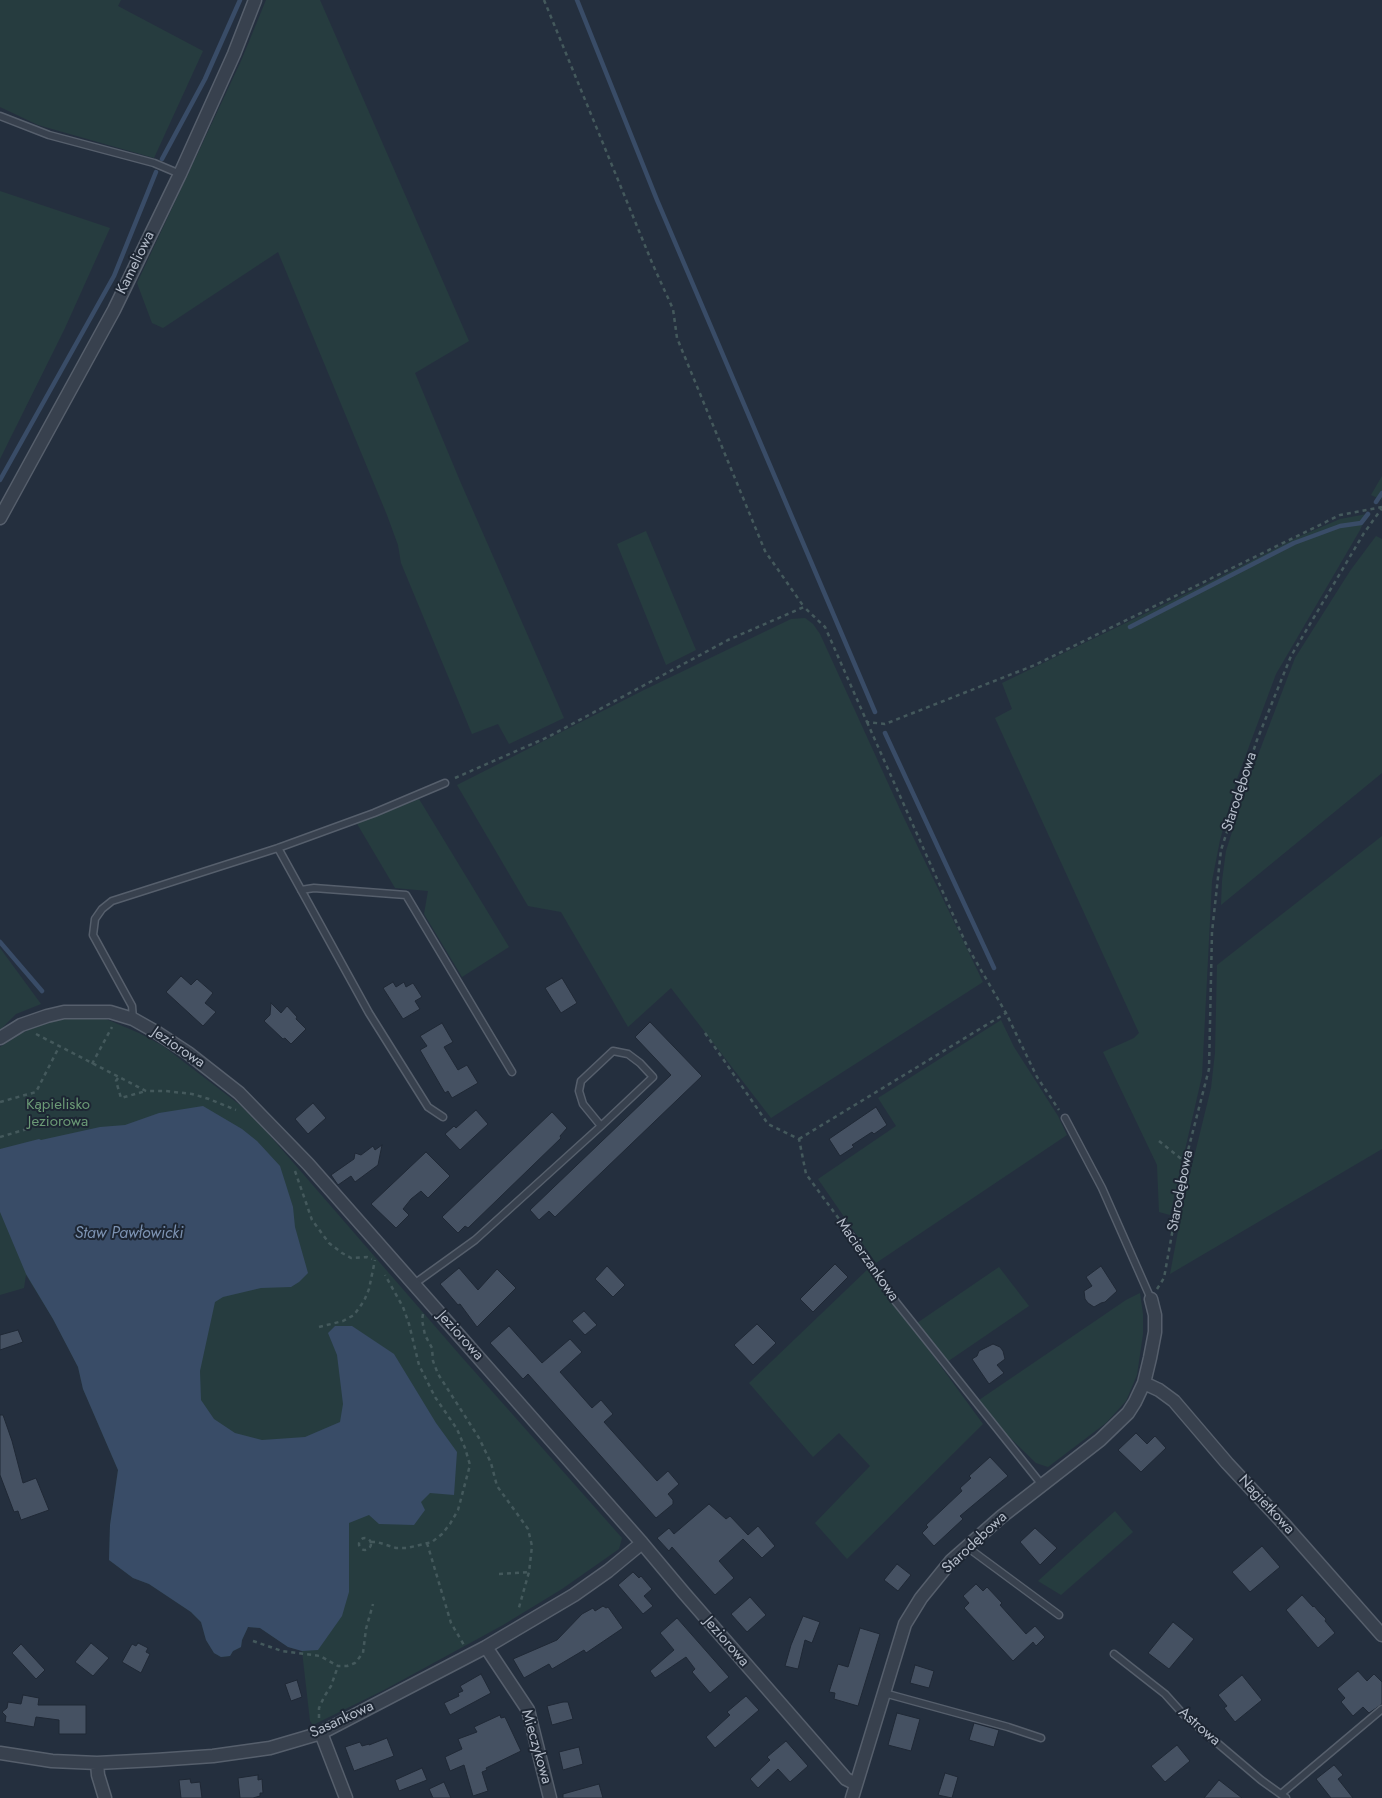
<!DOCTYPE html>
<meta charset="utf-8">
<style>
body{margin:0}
canvas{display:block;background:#242f3e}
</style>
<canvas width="1382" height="1798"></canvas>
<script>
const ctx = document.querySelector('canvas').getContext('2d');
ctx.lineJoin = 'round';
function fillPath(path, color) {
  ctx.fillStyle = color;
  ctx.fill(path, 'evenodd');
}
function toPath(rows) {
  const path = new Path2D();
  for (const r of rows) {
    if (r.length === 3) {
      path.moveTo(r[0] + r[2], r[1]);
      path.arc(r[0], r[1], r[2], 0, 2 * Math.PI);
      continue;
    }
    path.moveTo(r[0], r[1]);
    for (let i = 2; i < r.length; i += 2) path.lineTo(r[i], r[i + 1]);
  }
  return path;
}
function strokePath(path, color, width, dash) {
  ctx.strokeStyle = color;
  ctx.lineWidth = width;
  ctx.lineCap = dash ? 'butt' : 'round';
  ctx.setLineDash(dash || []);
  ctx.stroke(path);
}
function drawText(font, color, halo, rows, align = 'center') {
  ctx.font = font + ' Jost,sans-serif';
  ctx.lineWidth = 4;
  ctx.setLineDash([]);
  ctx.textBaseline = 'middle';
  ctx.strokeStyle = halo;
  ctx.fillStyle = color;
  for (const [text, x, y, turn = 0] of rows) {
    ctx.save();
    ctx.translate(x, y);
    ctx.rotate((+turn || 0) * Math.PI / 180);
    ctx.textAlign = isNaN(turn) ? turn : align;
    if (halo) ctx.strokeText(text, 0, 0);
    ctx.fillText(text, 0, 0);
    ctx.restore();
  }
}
fillPath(toPath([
 [0,0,121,0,118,6,203,51,154,158,38,125,0,107],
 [266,0,320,0,469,341,415,373,460,481,564,718,509,744,498,724,472,734,401,563,398,545,387,515,278,252,163,328,152,323,137,283,241,61],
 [0,191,110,228,65,328,0,459],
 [1382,476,1382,500,1371,495],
 [1367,514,1360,530,1276,674,1238,776,1220,840,1212,881,1202,1076,1170,1215,1159,1212,1157,1165,1103,1052,1134,1038,1139,1033,995,718,1012,709,1002,683,1204,585,1296,538,1340,519],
 [646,531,696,650,666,665,617,544],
 [1376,536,1382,539,1382,773,1221,905,1222,881,1226,851,1247,784,1295,658,1350,571],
 [805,618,813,624,820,634,903,816,983,982,771,1118,671,988,628,1027,561,912,528,906,457,785,644,690,791,619],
 [419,799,509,947,462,977,424,914,428,891,395,888,356,822,392,810],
 [1382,836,1382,1149,1170,1274,1185,1194,1211,1088,1215,1053,1217,965],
 [0,948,41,1004,16,1014,0,1030],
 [84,1017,106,1019,139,1033,163,1046,240,1105,265,1130,459,1354,622,1538,619,1549,562,1589,503,1625,384,1690,313,1725,310,1721,302,1651,288,1647,260,1628,248,1627,242,1640,241,1647,233,1651,230,1656,221,1657,214,1653,206,1640,201,1622,191,1612,149,1584,133,1578,109,1560,110,1525,118,1470,83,1389,78,1367,53,1319,26,1275,24,1288,0,1295,0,1047,22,1033,41,1024,64,1019],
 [1001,1020,1014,1047,1058,1116,1067,1135,876,1263,818,1179,896,1126,878,1098],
 [999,1267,1029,1306,947,1362,917,1323],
 [869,1268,983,1424,847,1559,815,1523,870,1466,839,1433,813,1457,749,1383],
 [1140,1293,1143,1314,1143,1334,1137,1375,1126,1401,1106,1423,1048,1467,1036,1463,1005,1433,979,1400,1126,1300],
 [1115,1511,1133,1532,1061,1595,1038,1581]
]), '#263c3f');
fillPath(toPath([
 [203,1106,242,1129,257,1141,280,1166,293,1207,295,1227,308,1273,299,1282,291,1287,261,1288,223,1297,215,1302,200,1371,201,1400,214,1419,235,1433,262,1440,305,1437,340,1422,343,1404,337,1355,328,1333,335,1326,352,1326,394,1354,436,1423,457,1452,454,1495,430,1493,421,1502,425,1510,414,1525,379,1524,369,1515,349,1523,349,1592,342,1616,318,1650,302,1651,288,1647,260,1628,248,1627,242,1640,241,1647,233,1651,230,1656,221,1657,214,1653,206,1640,201,1622,191,1612,149,1584,133,1578,109,1560,110,1525,118,1470,83,1389,78,1367,53,1319,26,1274,0,1212,0,1149,39,1139,41,1140,100,1127,125,1125,159,1113]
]), '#394c67');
strokePath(toPath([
 [577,0,657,200,875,712],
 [162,159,205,79,240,0],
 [0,480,114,276,156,172],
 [1376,502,1382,493],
 [1130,627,1294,543,1340,526,1361,523,1368,514],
 [885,733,994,968],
 [0,942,42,991]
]), '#394c67', 4.5);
const building = toPath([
 [181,976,191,985,197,979,213,993,205,1003,216,1012,203,1026,166,992,181,976],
 [562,978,577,1003,561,1013,545,988,562,978],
 [393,982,396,987,404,982,406,987,413,983,422,997,415,1001,420,1009,403,1019,383,988,393,982],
 [271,1003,281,1013,287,1006,297,1017,296,1019,306,1029,291,1044,285,1038,283,1039,264,1021,270,1015,271,1003],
 [650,1022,702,1076,555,1217,549,1211,539,1220,530,1210,671,1075,635,1037,650,1022],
 [442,1023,453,1042,444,1047,458,1070,467,1065,478,1083,452,1098,448,1091,445,1093,420,1050,427,1046,420,1036,442,1023],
 [313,1103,326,1118,308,1134,295,1119,313,1103],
 [876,1107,887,1125,874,1134,872,1132,852,1145,854,1147,840,1156,829,1139,876,1107],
 [476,1110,488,1124,460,1150,445,1134,454,1126,456,1128,476,1110],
 [552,1112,567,1128,560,1136,561,1138,468,1228,465,1226,458,1233,442,1217,552,1112],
 [382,1145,378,1165,355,1182,351,1176,338,1185,331,1175,354,1159,355,1153,361,1155,373,1146,375,1150,382,1145],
 [426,1152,450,1176,428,1198,421,1191,411,1199,403,1209,409,1215,396,1228,371,1204,426,1152],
 [835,1264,848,1277,813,1312,800,1299,835,1264],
 [607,1266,625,1285,613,1297,595,1279,607,1266],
 [1101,1266,1117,1291,1105,1302,1101,1303,1094,1307,1088,1303,1085,1299,1084,1291,1092,1286,1086,1277,1101,1266],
 [459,1268,478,1290,497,1269,516,1288,477,1327,460,1304,458,1305,440,1284,459,1268],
 [584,1311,597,1325,585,1335,572,1321,584,1311],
 [757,1324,776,1343,753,1365,734,1345,757,1324],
 [509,1326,542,1363,570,1339,582,1352,560,1372,592,1408,601,1400,613,1414,604,1422,657,1481,668,1471,679,1484,668,1494,673,1500,673,1504,656,1518,528,1374,523,1379,490,1343,509,1326],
 [18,1330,23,1342,0,1350,0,1335,18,1330],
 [993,1344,1000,1347,1003,1351,1005,1359,997,1365,1004,1373,989,1384,972,1359,977,1356,979,1351,993,1344],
 [0,1415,3,1415,12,1441,23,1483,36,1478,49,1510,21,1520,18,1511,14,1512,0,1475,0,1415],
 [1136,1433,1147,1444,1155,1436,1166,1448,1141,1472,1118,1450,1136,1433],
 [990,1457,1008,1476,960,1516,963,1519,934,1546,922,1533,928,1527,926,1525,962,1491,960,1488,971,1478,969,1476,990,1457],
 [709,1504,726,1519,730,1516,748,1535,758,1526,775,1546,762,1558,743,1539,719,1561,734,1578,715,1595,672,1547,669,1551,657,1538,669,1528,674,1534,709,1504],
 [1035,1528,1057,1548,1040,1565,1020,1542,1035,1528],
 [1262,1546,1280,1567,1250,1592,1232,1572,1262,1546],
 [897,1564,911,1575,898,1591,884,1580,897,1564],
 [633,1572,639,1578,641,1576,652,1589,644,1596,653,1606,643,1614,618,1585,633,1572],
 [976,1584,983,1591,987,1587,1002,1603,1000,1605,1026,1634,1035,1626,1045,1637,1036,1646,1033,1642,1013,1661,964,1608,969,1603,963,1596,976,1584],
 [1302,1595,1313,1607,1314,1606,1320,1613,1326,1619,1325,1621,1335,1633,1318,1648,1286,1610,1302,1595],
 [750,1597,766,1615,747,1632,731,1614,750,1597],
 [603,1606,606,1608,608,1607,623,1628,586,1653,584,1650,552,1669,549,1664,524,1678,513,1659,557,1640,582,1614,593,1608,595,1611,603,1606],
 [803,1616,820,1622,812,1643,805,1640,798,1669,785,1666,791,1645,803,1616],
 [677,1618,729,1677,710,1693,692,1672,695,1669,686,1657,655,1678,650,1671,674,1650,660,1633,677,1618],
 [1173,1622,1194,1639,1169,1669,1148,1653,1173,1622],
 [860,1628,880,1634,858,1706,834,1699,835,1693,829,1692,838,1664,848,1667,860,1628],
 [91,1643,109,1658,93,1676,75,1662,91,1643],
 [138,1643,148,1648,146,1652,150,1654,141,1673,122,1662,132,1644,136,1646,138,1643],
 [21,1644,45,1670,36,1679,12,1653,21,1644],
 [915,1665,934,1671,929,1688,910,1683,915,1665],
 [1358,1671,1367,1681,1374,1674,1382,1682,1382,1704,1369,1713,1363,1707,1353,1716,1341,1702,1345,1698,1337,1689,1358,1671],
 [481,1674,491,1693,450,1715,444,1703,459,1696,458,1693,463,1691,460,1686,481,1674],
 [1242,1675,1262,1700,1235,1722,1224,1708,1227,1706,1218,1695,1242,1675],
 [297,1680,302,1697,291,1701,285,1684,297,1680],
 [23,1695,39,1698,38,1705,86,1705,86,1734,59,1734,59,1720,36,1717,34,1727,5,1722,6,1716,2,1712,7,1708,8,1702,21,1704,23,1695],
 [746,1696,759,1710,715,1748,706,1737,730,1715,727,1712,746,1696],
 [563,1702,568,1702,573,1719,552,1725,547,1706,563,1702],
 [897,1713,920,1719,911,1751,888,1745,897,1713],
 [500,1715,501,1718,505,1717,521,1751,486,1768,487,1770,482,1772,488,1791,473,1796,464,1765,450,1771,445,1757,462,1749,458,1739,477,1732,474,1727,500,1715],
 [974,1723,999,1730,994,1747,969,1740,974,1723],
 [387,1738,394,1756,354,1771,345,1747,360,1742,362,1746,369,1744,369,1745,387,1738],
 [786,1741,808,1766,790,1782,778,1769,758,1788,750,1779,770,1760,767,1757,786,1741],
 [1177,1745,1190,1761,1165,1782,1151,1766,1177,1745],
 [579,1747,583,1764,563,1770,559,1752,579,1747],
 [1334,1765,1343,1775,1338,1779,1353,1798,1331,1798,1316,1779,1334,1765],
 [422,1768,427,1780,399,1791,395,1780,422,1768],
 [945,1773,958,1777,952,1798,938,1795,945,1773],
 [258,1775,258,1780,262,1779,263,1793,260,1793,260,1796,253,1798,240,1798,238,1778,258,1775],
 [190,1779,191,1783,200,1782,202,1798,181,1798,179,1780,190,1779],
 [1219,1780,1242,1798,1204,1798,1219,1780],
 [444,1782,451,1798,433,1798,429,1789,444,1782],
 [599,1784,603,1798,563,1798,563,1794,599,1784]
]);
fillPath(building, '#455162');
strokePath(building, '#1f2835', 1);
const service = toPath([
 [0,116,49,135,154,163,180,174],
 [278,848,369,1013,428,1107,443,1117],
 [301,890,314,888,406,895,512,1072],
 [133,1019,132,1006,93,935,95,919,102,909,112,901,278,848,374,813,445,783],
 [1065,1118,1102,1188,1151,1299],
 [844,1226,896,1302,1042,1485],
 [414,1284,475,1240,601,1126,653,1077,640,1063,628,1054,613,1051,581,1081,579,1091,583,1104,601,1126],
 [967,1547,1059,1615],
 [1114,1654,1165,1694,1183,1714,1261,1780,1286,1798],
 [884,1693,1008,1727,1041,1738],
 [1281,1794,1382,1709]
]);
const minor = toPath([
 [0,518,114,310,180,174,234,54,255,0],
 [0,1038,21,1025,47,1016,64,1012,110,1012,133,1019,156,1032,188,1053,239,1093,308,1164,642,1543,684,1593,846,1779,856,1784],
 [1144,1383,1159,1390,1174,1401,1227,1463,1283,1523,1382,1635],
 [486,1647,528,1710,550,1798],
 [321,1733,346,1798],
 [0,1753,52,1761,97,1763,156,1760,213,1756,270,1748,321,1733,486,1647,574,1595,608,1571,642,1543],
 [97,1763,98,1775,105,1798],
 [852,1798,905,1624,921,1598,951,1561,1001,1517,1100,1440,1128,1413,1135,1402,1144,1383,1150,1358,1155,1332,1155,1315,1151,1299]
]);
strokePath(service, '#565f6c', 9);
strokePath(minor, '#565f6c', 15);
strokePath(toPath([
 [544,0,653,265,673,309,677,338,765,551,804,607],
 [867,722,967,946,1006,1013,1037,1077,1059,1110],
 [455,778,548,737,728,640,804,607,825,627,867,722,885,724,1035,665,1340,515,1382,507],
 [705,1033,768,1124,799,1139,806,1174,839,1219],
 [36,1034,146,1091,166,1091,192,1094,209,1099,236,1110],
 [92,1064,112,1027],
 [118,1078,116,1081,121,1098,146,1091],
 [0,1102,36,1092,59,1047],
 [0,1137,27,1129],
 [799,1139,1006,1013],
 [1159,1141,1185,1162],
 [295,1171,312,1220,329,1243,342,1253,351,1258,367,1257,372,1259],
 [1157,1289,1164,1278,1185,1162,1209,1069,1212,932,1221,850,1257,740,1291,656,1364,533,1382,508],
 [423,1314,422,1320,425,1335,432,1348,433,1361,438,1374,479,1438,491,1463,497,1486,528,1529,532,1546,529,1572,518,1611],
 [319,1327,343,1321,354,1315,364,1301,369,1289,375,1260],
 [365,1544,6],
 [371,1542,377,1542,396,1548,407,1548,432,1542,442,1534,450,1524,458,1510,470,1465,465,1448,457,1429,435,1397,419,1365,409,1324,403,1307,385,1275],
 [427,1543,451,1623,464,1645],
 [499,1574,529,1572],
 [253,1641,282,1651,320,1656,338,1666,347,1666,355,1663,363,1653,366,1629,373,1604],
 [319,1718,319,1708,324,1697,331,1686,338,1666]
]), '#44595c', 2.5, [4, 4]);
strokePath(service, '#38414e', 6);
strokePath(minor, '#38414e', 12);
drawText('15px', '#b4bcc9', '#1d2633', [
 ["Kameliowa",136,263,-64],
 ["Starodębowa",1240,792,-72],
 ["Jeziorowa",178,1048,34],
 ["Starodębowa",1181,1191,-79],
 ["Macierzankowa",867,1260,55],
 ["Jeziorowa",460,1336,48],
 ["Nagietkowa",1266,1505,47],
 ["Starodębowa",975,1543,-43],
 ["Jeziorowa",726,1642,49],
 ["Sasankowa",342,1720,-25],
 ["Astrowa",1199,1727,41],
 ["Mieczykowa",536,1747,74]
]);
drawText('15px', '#6b9a76', '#1d2633', [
 ["Kąpielisko",58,1105],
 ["Jeziorowa",58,1122]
]);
drawText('italic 16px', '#7c92b1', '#1d2633', [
 ["Staw Pawłowicki",129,1234]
]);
</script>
